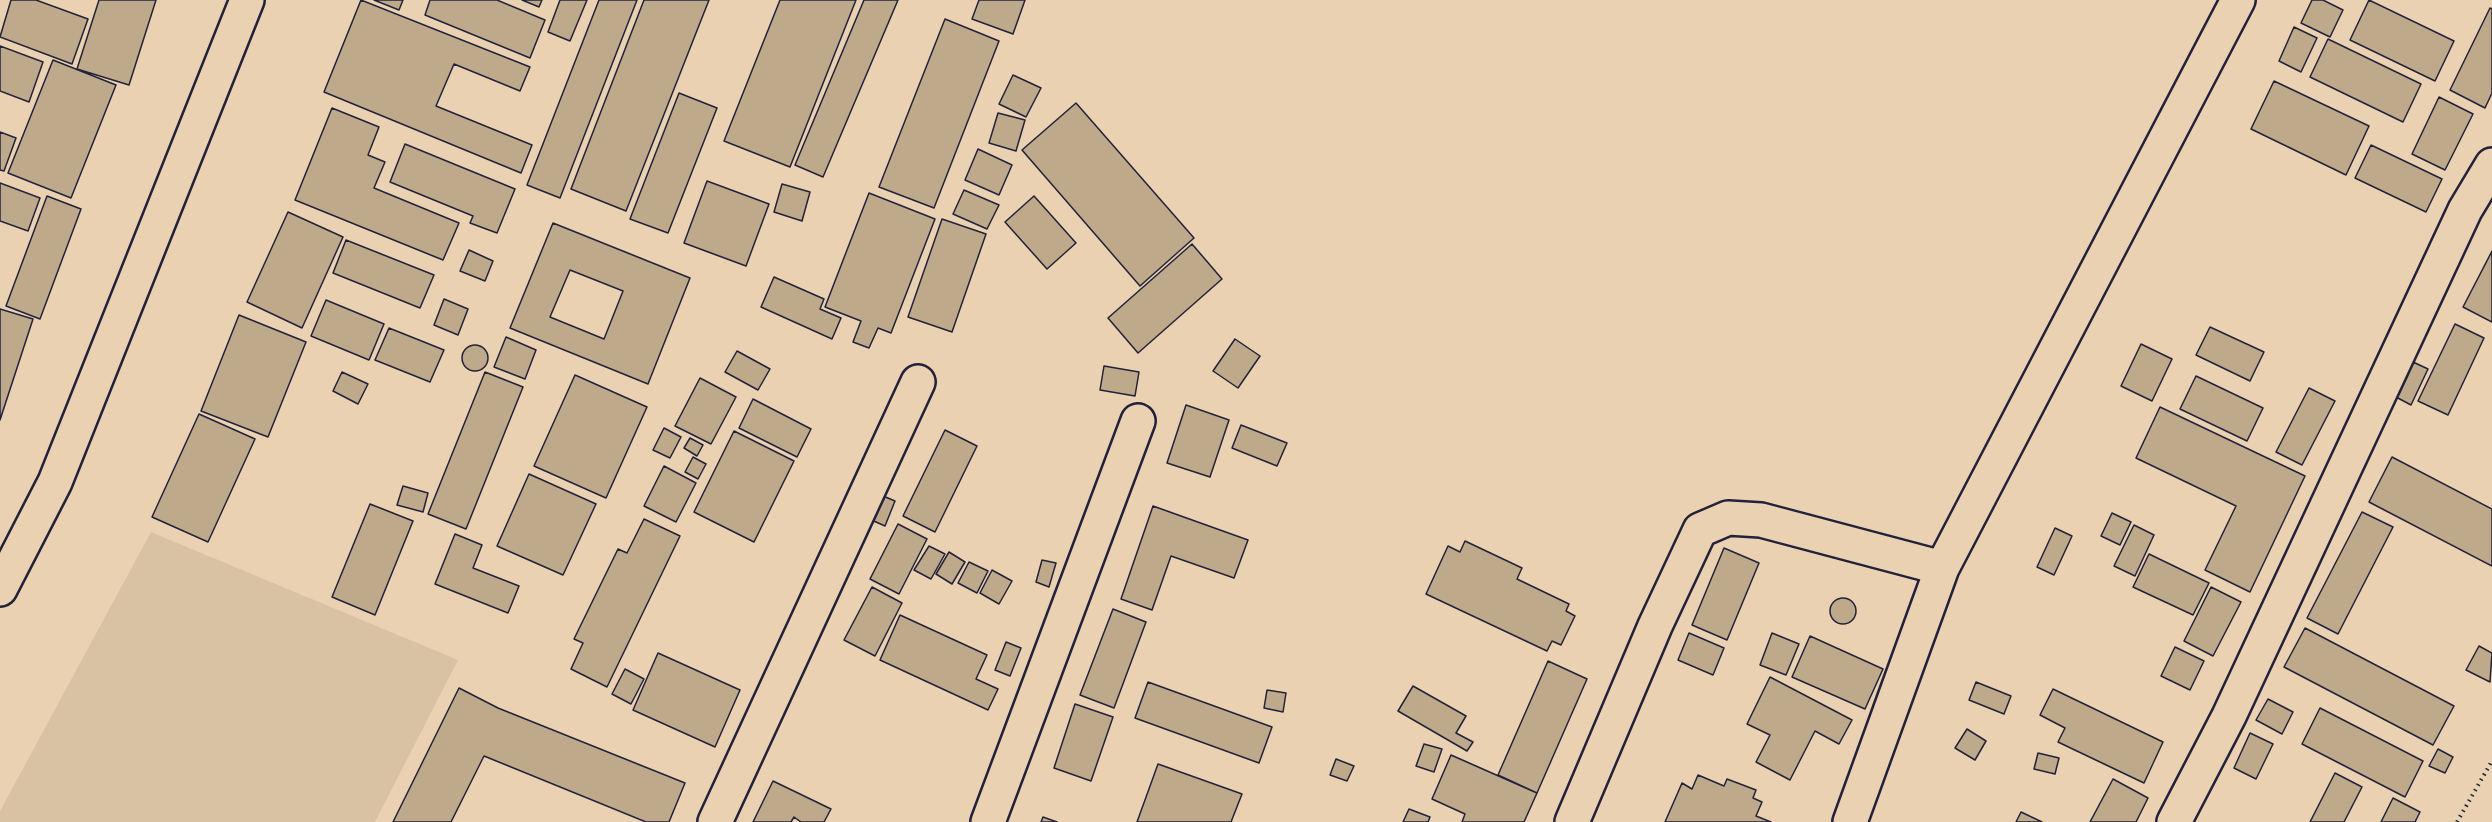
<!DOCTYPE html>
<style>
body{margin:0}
canvas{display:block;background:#ead1b2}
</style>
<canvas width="2492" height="822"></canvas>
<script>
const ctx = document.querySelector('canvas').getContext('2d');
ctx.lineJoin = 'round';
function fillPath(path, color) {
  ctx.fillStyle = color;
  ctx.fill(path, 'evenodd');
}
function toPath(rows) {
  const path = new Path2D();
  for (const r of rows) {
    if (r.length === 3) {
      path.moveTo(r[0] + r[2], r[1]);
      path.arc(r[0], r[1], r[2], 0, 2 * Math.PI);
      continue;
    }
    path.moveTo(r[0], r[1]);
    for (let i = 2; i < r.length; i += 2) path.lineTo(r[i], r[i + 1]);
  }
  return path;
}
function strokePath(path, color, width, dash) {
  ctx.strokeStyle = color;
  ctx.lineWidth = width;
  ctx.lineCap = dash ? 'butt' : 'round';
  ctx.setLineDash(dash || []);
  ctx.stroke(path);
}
fillPath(toPath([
 [151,532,458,660,375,822,0,822,0,811]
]), '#d9c2a4');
const building = toPath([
 [11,0,36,0,88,19,72,64,0,37,11,0],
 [99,0,156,0,129,85,77,69,99,0],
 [361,0,530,67,520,91,454,64,436,106,532,145,521,173,324,92,361,0],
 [374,0,403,0,399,10,374,0],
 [430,0,497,0,545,20,530,58,425,15,430,0],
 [522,0,542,0,539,7,522,0],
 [560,0,587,0,570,41,548,32,560,0],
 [599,0,637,0,560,198,527,185,599,0],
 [644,0,709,0,626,211,571,189,644,0],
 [780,0,856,0,790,167,724,141,780,0],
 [864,0,898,0,823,177,795,165,864,0],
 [979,0,1025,0,1013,34,972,19,979,0],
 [2312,0,2323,0,2343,10,2330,37,2301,23,2312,0],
 [2369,0,2454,41,2435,81,2350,40,2369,0],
 [2490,8,2492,9,2492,93,2485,108,2450,90,2490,8],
 [945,19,999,41,934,208,879,187,945,19],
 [2294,27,2317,38,2301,72,2279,61,2294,27],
 [2328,39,2421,84,2403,122,2310,77,2328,39],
 [0,46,43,62,29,102,0,91,0,46],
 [53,60,116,85,71,198,8,173,53,60],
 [1013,75,1041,88,1026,117,999,104,1013,75],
 [2274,81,2369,126,2346,175,2251,129,2274,81],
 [679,93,717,108,668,233,630,219,679,93],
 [2439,97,2473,114,2445,170,2412,154,2439,97],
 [1076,103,1194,238,1140,286,1022,150,1076,103],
 [332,108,379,127,368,155,385,162,374,188,459,223,443,260,295,200,332,108],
 [998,113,1025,120,1016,151,989,143,998,113],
 [0,132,16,138,4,171,0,170,0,132],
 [405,144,515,189,497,233,470,223,473,216,390,182,405,144],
 [2371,145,2442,179,2426,212,2355,178,2371,145],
 [978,149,1012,165,999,195,965,180,978,149],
 [707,181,769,204,746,266,684,243,707,181],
 [0,183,40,198,28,231,0,221,0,183],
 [782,184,810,192,802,221,774,212,782,184],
 [964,190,999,205,987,229,953,214,964,190],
 [869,193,935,219,891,333,878,328,869,348,853,342,861,321,825,307,869,193],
 [47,196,81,209,40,319,6,306,47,196],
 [1034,196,1076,243,1047,269,1005,222,1034,196],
 [288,212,343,237,302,328,247,302,288,212],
 [942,219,986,234,952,332,908,317,942,219],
 [553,223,690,278,648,384,510,328,553,223],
 [570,270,623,291,604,339,550,317,570,270],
 [346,240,434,275,420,308,333,273,346,240],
 [1192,244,1222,279,1138,353,1108,318,1192,244],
 [469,250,493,261,485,281,460,271,469,250],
 [2492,251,2492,322,2463,307,2492,251],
 [774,277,824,299,820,309,841,318,832,339,761,307,774,277],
 [444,299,468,309,458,335,434,325,444,299],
 [326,300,384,324,369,360,311,336,326,300],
 [0,309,33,319,0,420,0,309],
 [239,315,306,342,268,437,201,411,239,315],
 [2455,324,2484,338,2448,415,2418,401,2455,324],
 [2210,327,2264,352,2250,381,2196,355,2210,327],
 [389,328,444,350,430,382,375,360,389,328],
 [506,337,536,350,525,379,494,367,506,337],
 [1235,339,1260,356,1238,388,1213,371,1235,339],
 [2141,344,2172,359,2152,401,2121,386,2141,344],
 [475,358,13],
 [737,351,770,369,758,390,725,372,737,351],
 [2413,362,2428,369,2411,405,2396,397,2413,362],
 [1104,366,1139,372,1135,396,1100,390,1104,366],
 [342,372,368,384,358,404,333,391,342,372],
 [485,372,523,387,466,529,428,514,485,372],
 [575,375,647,407,606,498,534,466,575,375],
 [2196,376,2263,408,2247,441,2180,409,2196,376],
 [700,378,736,397,711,444,675,426,700,378],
 [2309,388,2335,401,2302,465,2276,452,2309,388],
 [753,399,811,429,797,457,739,428,753,399],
 [1186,405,1229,420,1210,477,1167,463,1186,405],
 [2160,407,2305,476,2250,592,2205,570,2236,506,2136,458,2160,407],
 [199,414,255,439,208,542,152,517,199,414],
 [1241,425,1287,443,1277,466,1232,448,1241,425],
 [664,428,681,437,670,458,653,450,664,428],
 [945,430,977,446,935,532,903,516,945,430],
 [734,431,794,461,754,542,694,512,734,431],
 [690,438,703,445,697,456,684,448,690,438],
 [693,457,706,464,698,479,685,472,693,457],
 [2392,457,2492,509,2492,566,2369,502,2392,457],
 [664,466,696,483,676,522,644,506,664,466],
 [529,474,596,504,563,575,497,546,529,474],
 [403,486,428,493,423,512,397,505,403,486],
 [876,493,895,501,885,526,867,518,876,493],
 [370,504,413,521,375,615,332,597,370,504],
 [1153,506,1248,540,1234,578,1171,556,1152,610,1121,599,1153,506],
 [2362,512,2393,527,2338,634,2307,618,2362,512],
 [2112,513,2131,522,2120,545,2101,536,2112,513],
 [644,519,680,536,607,687,571,669,583,643,574,639,618,549,627,553,644,519],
 [898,524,927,539,899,594,870,579,898,524],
 [2134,525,2154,535,2135,576,2114,566,2134,525],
 [2055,528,2072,536,2054,575,2037,567,2055,528],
 [455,534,482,545,473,568,519,586,508,613,435,584,455,534],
 [1465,541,1522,568,1517,579,1569,604,1566,611,1575,616,1561,645,1552,641,1547,651,1426,594,1448,546,1460,552,1465,541],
 [929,546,945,554,931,579,914,570,929,546],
 [1724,548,1759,563,1727,640,1692,625,1724,548],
 [949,552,965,562,952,584,936,574,949,552],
 [2149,554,2209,583,2193,615,2133,587,2149,554],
 [1042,560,1056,563,1049,587,1036,582,1042,560],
 [969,562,988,571,977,593,958,583,969,562],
 [992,570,1012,581,999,604,980,593,992,570],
 [872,587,902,603,875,656,844,640,872,587],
 [2211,587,2241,602,2213,656,2184,641,2211,587],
 [1843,611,13],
 [1113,609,1146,622,1114,708,1080,695,1113,609],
 [900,615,987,655,976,679,998,689,988,710,880,660,900,615],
 [2305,628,2454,706,2433,745,2284,667,2305,628],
 [1689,633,1724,648,1713,675,1678,660,1689,633],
 [1772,633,1799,644,1786,675,1760,665,1772,633],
 [1810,636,1883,669,1865,709,1792,677,1810,636],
 [1006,642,1021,648,1010,676,995,670,1006,642],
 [2479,646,2492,653,2490,682,2466,670,2479,646],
 [2175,647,2204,661,2190,690,2161,676,2175,647],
 [658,653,740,690,715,747,633,710,658,653],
 [1548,661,1587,679,1537,793,1498,775,1548,661],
 [625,669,644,679,631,704,612,694,625,669],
 [1770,677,1852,720,1839,744,1815,731,1790,780,1756,762,1770,735,1747,724,1770,677],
 [1148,682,1272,727,1259,763,1135,718,1148,682],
 [1976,682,2011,696,2004,714,1969,700,1976,682],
 [1413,686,1466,716,1456,733,1473,742,1467,751,1398,711,1413,686],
 [459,688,498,708,685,783,669,822,646,822,484,756,451,822,393,822,459,688],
 [2053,689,2163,742,2144,783,2058,742,2065,728,2040,715,2053,689],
 [1267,690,1286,693,1283,712,1264,708,1267,690],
 [2268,699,2293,712,2282,734,2256,720,2268,699],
 [1075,704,1113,717,1091,781,1054,768,1075,704],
 [2320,708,2423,761,2405,797,2302,744,2320,708],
 [1967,729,1986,741,1975,760,1955,748,1967,729],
 [2250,733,2273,744,2256,779,2234,768,2250,733],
 [1424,744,1442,749,1434,772,1416,766,1424,744],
 [2438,749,2453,757,2445,773,2429,766,2438,749],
 [2038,753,2059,758,2055,774,2034,769,2038,753],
 [1451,755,1537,793,1524,822,1462,822,1465,814,1432,799,1451,755],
 [1336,759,1354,766,1347,781,1330,775,1336,759],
 [1158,764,1242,794,1231,822,1137,822,1158,764],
 [2335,773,2362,787,2344,822,2310,822,2335,773],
 [1698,775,1724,786,1727,779,1756,790,1753,798,1762,802,1756,816,1771,822,1665,822,1682,783,1692,789,1698,775],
 [2113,779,2148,798,2136,822,2090,822,2113,779],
 [773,781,831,809,824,822,801,822,794,817,791,822,753,822,773,781],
 [2393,798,2420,812,2415,822,2381,822,2393,798],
 [1409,809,1430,817,1428,822,1403,822,1409,809],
 [2021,812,2042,822,2016,822,2021,812],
 [1043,817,1057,822,1041,822,1043,817]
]);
fillPath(building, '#bea98a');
strokePath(building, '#22223b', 1.5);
const minor = toPath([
 [0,589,55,482,247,0],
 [715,822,918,382],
 [988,822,1138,421],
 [1572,822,1655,626,1700,530,1728,518,1761,520,1942,568],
 [1850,822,1942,568,2238,0],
 [2174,822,2229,716,2465,210,2492,165]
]);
strokePath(minor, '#22223b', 38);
strokePath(toPath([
 [2457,822,2492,761]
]), '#22223b', 4, [1.5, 4.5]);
strokePath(minor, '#ead1b2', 33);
</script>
